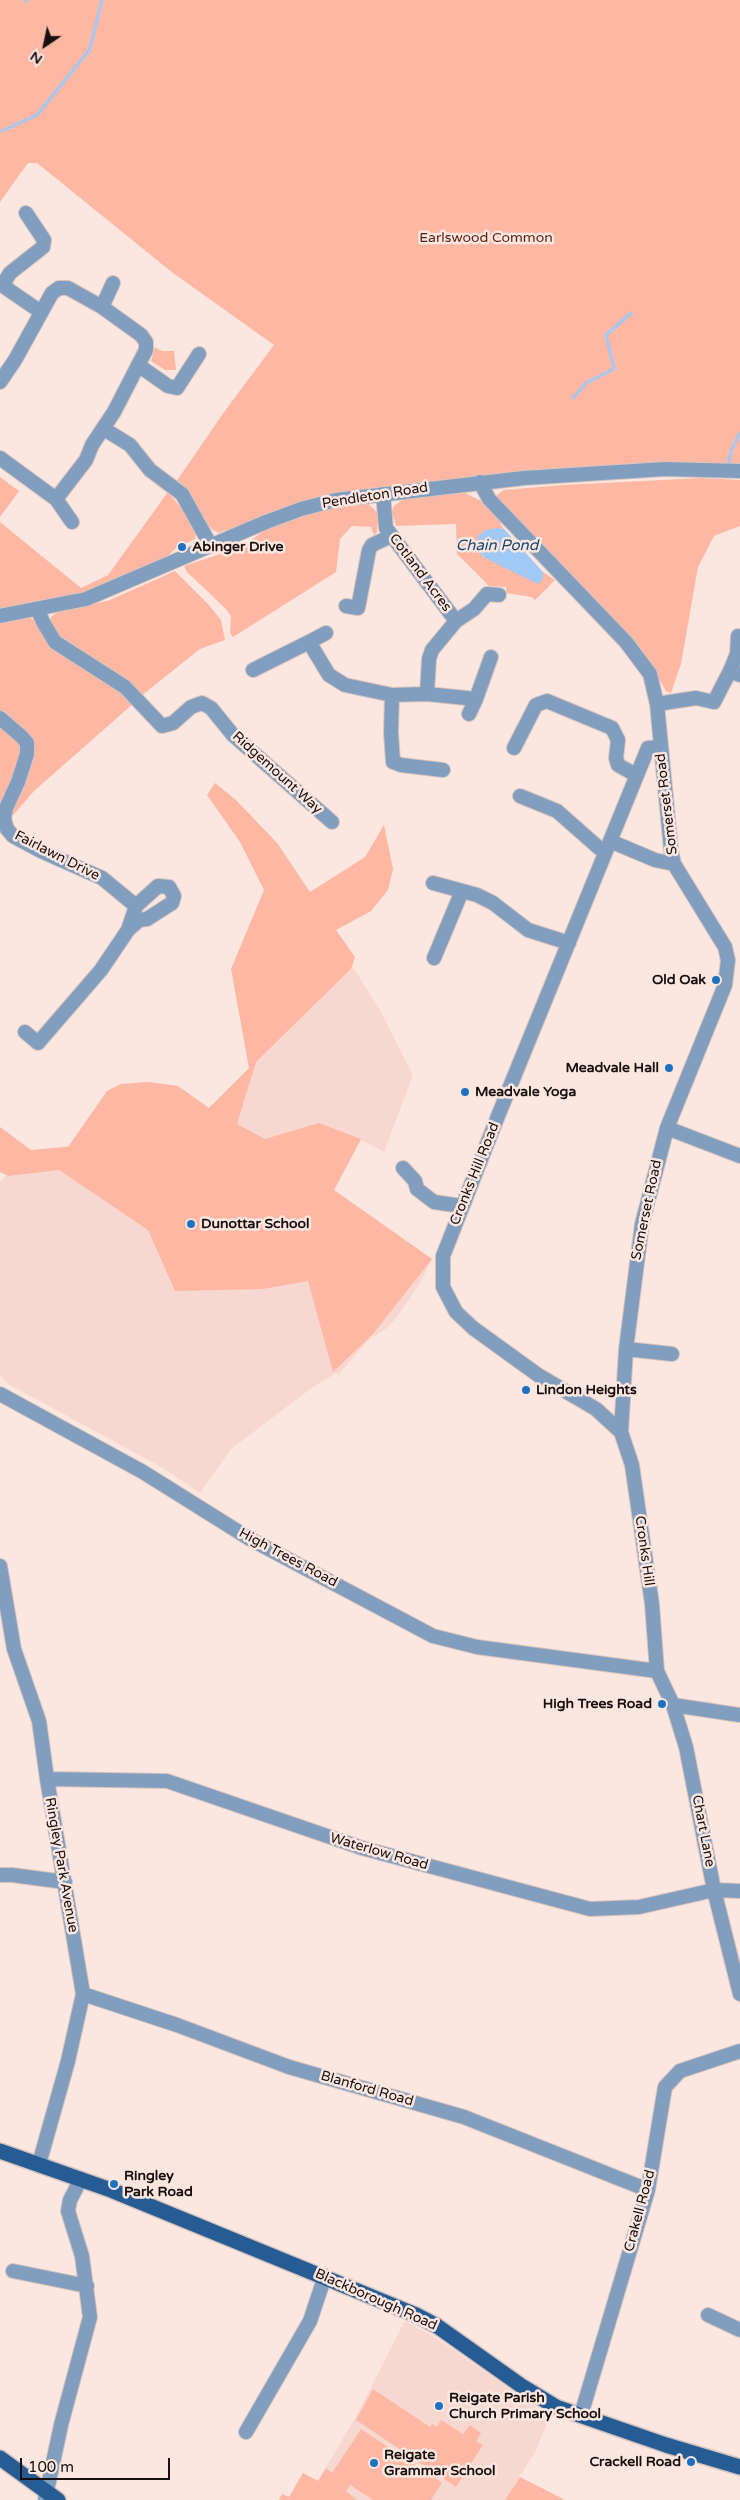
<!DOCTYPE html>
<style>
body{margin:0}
#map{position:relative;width:740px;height:2500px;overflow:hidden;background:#fce6e0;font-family:"Varela Round",sans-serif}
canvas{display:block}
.north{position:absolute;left:20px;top:20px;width:50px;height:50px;-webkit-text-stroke:4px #fce6e0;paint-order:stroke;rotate:214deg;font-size:14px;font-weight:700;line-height:20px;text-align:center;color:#17100e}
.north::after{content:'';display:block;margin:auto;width:18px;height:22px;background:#17100e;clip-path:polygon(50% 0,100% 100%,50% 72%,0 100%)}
.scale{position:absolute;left:20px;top:2458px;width:150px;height:22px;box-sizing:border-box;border:2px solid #17100e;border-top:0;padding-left:6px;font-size:15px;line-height:18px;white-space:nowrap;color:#17100e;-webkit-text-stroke:4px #fce6e0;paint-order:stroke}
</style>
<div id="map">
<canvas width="740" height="2500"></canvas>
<div class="north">N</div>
<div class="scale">100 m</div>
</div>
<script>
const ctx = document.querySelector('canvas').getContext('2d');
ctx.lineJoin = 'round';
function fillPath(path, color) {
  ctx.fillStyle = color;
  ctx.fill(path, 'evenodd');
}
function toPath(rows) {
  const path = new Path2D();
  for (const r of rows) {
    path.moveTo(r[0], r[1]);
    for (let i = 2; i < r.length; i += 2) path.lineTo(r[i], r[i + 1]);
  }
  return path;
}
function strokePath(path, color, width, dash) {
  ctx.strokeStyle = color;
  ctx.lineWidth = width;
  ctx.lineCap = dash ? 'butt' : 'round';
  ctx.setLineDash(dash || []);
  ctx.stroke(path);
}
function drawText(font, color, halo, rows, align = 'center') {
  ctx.font = font + ' "Varela Round",sans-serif';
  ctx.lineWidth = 5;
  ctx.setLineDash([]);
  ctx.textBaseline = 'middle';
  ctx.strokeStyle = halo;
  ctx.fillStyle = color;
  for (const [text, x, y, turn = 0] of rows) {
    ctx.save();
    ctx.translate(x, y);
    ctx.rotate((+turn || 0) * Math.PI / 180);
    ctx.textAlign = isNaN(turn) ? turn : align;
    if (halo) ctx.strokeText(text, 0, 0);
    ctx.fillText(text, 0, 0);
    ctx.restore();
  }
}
fillPath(toPath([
 [353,967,380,1010,413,1075,384,1152,361,1140,334,1190,432,1259,419,1285,397,1317,387,1328,375,1336,373,1335,338,1375,336,1373,313,1387,231,1449,200,1493,163,1468,8,1384,0,1375,0,1182,31,1150,68,1146,121,1084,150,1082,178,1086,209,1108],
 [405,2321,433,2336,550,2417,535,2452,505,2500,279,2500,282,2494,289,2497,303,2473,318,2481,354,2420]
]), '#f7d8d0');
fillPath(toPath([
 [0,0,740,0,740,467,532,473,373,488,334,494,227,533,226,530,219,533,213,530,207,524,192,496,176,482,224,412,274,345,173,273,37,163,28,163,0,202],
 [155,347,162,351,174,351,176,370,165,370,151,361],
 [0,477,19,491,0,517],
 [702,478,740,480,740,526,714,536,698,567,681,664,671,693,666,691,647,659,499,503,497,495,504,490,563,485],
 [168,492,189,518,196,532,195,539,176,548,168,556,85,594,0,610,0,522,81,588,108,575],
 [465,493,483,502,499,518,501,525,504,529,497,528,543,579,543,572,555,580,535,600,532,597,506,593,506,587,489,586,457,554,456,524,396,526,394,518,390,517,394,506,405,498],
 [366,502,378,513,377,532,374,535,371,527,352,526,340,539,336,572,233,637,230,633,231,616,226,609,187,572,184,566,241,547,274,524,318,510],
 [175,571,208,604,221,620,225,640,200,649,141,696,57,638,49,623,51,617,56,613,110,600],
 [29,618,36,620,134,703,34,791,9,820,32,761,34,750,31,740,0,714,0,623],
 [0,726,16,739,21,748,22,758,0,821],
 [215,783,236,800,278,844,310,892,365,857,384,825,393,869,388,890,371,911,336,930,355,957,351,969,256,1062,237,1124,265,1139,319,1123,361,1139,334,1190,432,1259,373,1334,333,1372,308,1281,263,1289,175,1291,148,1230,59,1170,8,1176,0,1172,0,1127,31,1150,68,1147,107,1091,121,1084,147,1082,178,1086,209,1108,249,1068,231,969,264,890,240,842,207,795],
 [373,2389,430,2427,432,2424,437,2427,441,2420,463,2434,470,2425,481,2433,476,2441,483,2445,456,2487,356,2420],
 [361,2429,442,2483,431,2500,373,2500,350,2485,346,2491,357,2500,279,2500,282,2494,289,2497,303,2473,318,2481,326,2468,332,2473],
 [520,2477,524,2479,565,2500,505,2500]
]), '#feb7a3');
fillPath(toPath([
 [497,528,504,529,543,572,543,579,538,584,493,562,482,556,476,547,478,536,486,530]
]), '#a1c9f5');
strokePath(toPath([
 [26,1,27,0],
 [2,131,37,115,90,49,102,0],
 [573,398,586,383,614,369,606,335,631,313],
 [728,464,732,449,740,433]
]), '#a1c9f5', 3);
const minor = toPath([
 [26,213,44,240,43,247,10,273,5,281,6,288,41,312],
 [102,307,113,283],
 [138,365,168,386,177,388,199,354],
 [0,382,15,360,52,293,59,288,68,288,102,307,141,335,146,342,146,350,114,412,92,445,86,460,56,499,0,458],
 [104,429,130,445,150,470,182,494,211,546],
 [480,482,489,499,626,642,650,674,657,704,671,850,674,864,725,947,728,960,725,985,667,1128,642,1224,626,1349,621,1432,632,1465,652,1604,657,1671,673,1705,686,1747,714,1890,740,1994],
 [56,499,72,522],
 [346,606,358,608,369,550,372,545,391,536],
 [38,610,43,622,55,642,125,687,162,726,173,723,191,707,202,703,211,708,233,735,332,822],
 [0,616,86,599,266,522,301,509,336,500,524,478,665,469,740,471],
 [456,621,474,609,487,594,499,595],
 [309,642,326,633],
 [253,670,309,642,329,675,345,685,392,695,427,694,429,659,432,650,456,621,386,528,383,494],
 [730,671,737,654,738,636],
 [427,694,476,699,491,657],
 [392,695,391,732,393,762,401,765,443,770],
 [657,704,696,698,714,702,730,671,740,675],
 [469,714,476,699],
 [0,718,22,737,27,743,27,754,18,782,6,808,4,819,7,829,13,836,41,851,102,878,136,906],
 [514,748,536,705,547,701,612,728,618,740,616,758,618,765,636,775],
 [520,796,557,811,599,848,606,851],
 [610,841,655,860,674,864],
 [433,883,477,895,493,903,528,930,569,943],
 [434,958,462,891],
 [25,1032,38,1043,101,970,128,930,136,906,158,886,169,887,174,896,172,903,147,919,139,920,128,930],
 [667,1128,740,1156],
 [403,1168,415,1181,417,1189,434,1202,461,1206],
 [626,1349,672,1354],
 [0,1394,143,1472,250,1539,433,1636,477,1647,657,1671],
 [621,1432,596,1409,538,1375,473,1328,456,1312,443,1287,443,1256,498,1116,648,748,661,747],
 [0,1566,14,1649,39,1721,47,1779,83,1994,68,2061,39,2164],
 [673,1705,740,1715],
 [47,1779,167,1781,362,1848,590,1909,639,1907,714,1890,740,1891],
 [0,1875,12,1875,65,1882],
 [83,1994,177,2025,289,2067,464,2117,648,2190],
 [13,2271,87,2286],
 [708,2315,740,2330],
 [581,2415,648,2190,665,2087,680,2071,740,2051],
 [246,2432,310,2321,325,2276],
 [45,2500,61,2425,90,2317,82,2256,68,2211,70,2200,81,2179]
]);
const major = toPath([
 [0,2151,111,2190,416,2315,437,2326,523,2387,556,2407,666,2445,740,2467],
 [0,2458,58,2500]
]);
strokePath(minor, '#d7c4be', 16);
strokePath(major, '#d7c4be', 18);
strokePath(minor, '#829ebe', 14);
strokePath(major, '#255c93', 15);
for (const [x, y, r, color] of [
 [182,547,5,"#1c72c0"],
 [716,980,5,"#1c72c0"],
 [669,1068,5,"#1c72c0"],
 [465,1092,5,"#1c72c0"],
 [191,1224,5,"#1c72c0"],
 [526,1390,5,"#1c72c0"],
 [662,1704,5,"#1c72c0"],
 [114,2184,5,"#1c72c0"],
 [439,2406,5,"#1c72c0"],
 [691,2462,5,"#1c72c0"],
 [374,2463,5,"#1c72c0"]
]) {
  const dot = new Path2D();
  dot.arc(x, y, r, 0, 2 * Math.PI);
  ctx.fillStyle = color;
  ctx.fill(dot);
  strokePath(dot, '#fce6e0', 2);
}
drawText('14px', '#5b1f0d', '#fce6e0', [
 ["Earlswood Common",486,238]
]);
drawText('14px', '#17100e', '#fce6e0', [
 ["Pendleton Road",375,496,-9],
 ["Cotland Acres",420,573,53],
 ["Ridgemount Way",277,773,42],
 ["Somerset Road",667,804,-97],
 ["Fairlawn Drive",57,856,27],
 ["Cronks Hill Road",475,1174,-68],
 ["Somerset Road",647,1210,-78],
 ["Cronks Hill",644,1551,82],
 ["High Trees Road",288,1558,28],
 ["Chart Lane",703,1831,79],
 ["Waterlow Road",379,1852,16],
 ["Ringley Park Avenue",61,1865,80],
 ["Blanford Road",367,2089,16],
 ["Crakell Road",640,2211,-75],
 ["Blackborough Road",376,2300,24]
]);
drawText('bold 14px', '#17100e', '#fce6e0', [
 ["Abinger Drive",192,547],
 ["Old Oak",706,980,"right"],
 ["Meadvale Hall",659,1068,"right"],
 ["Meadvale Yoga",475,1092],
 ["Dunottar School",201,1224],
 ["Lindon Heights",536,1390],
 ["High Trees Road",652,1704,"right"],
 ["Ringley",124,2176],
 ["Park Road",124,2192],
 ["Reigate Parish",449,2398],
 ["Church Primary School",449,2414],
 ["Reigate",384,2455],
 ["Grammar School",384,2471],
 ["Crackell Road",681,2462,"right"]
], 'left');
drawText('italic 15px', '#144472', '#fce6e0', [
 ["Chain Pond",497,546]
]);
</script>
